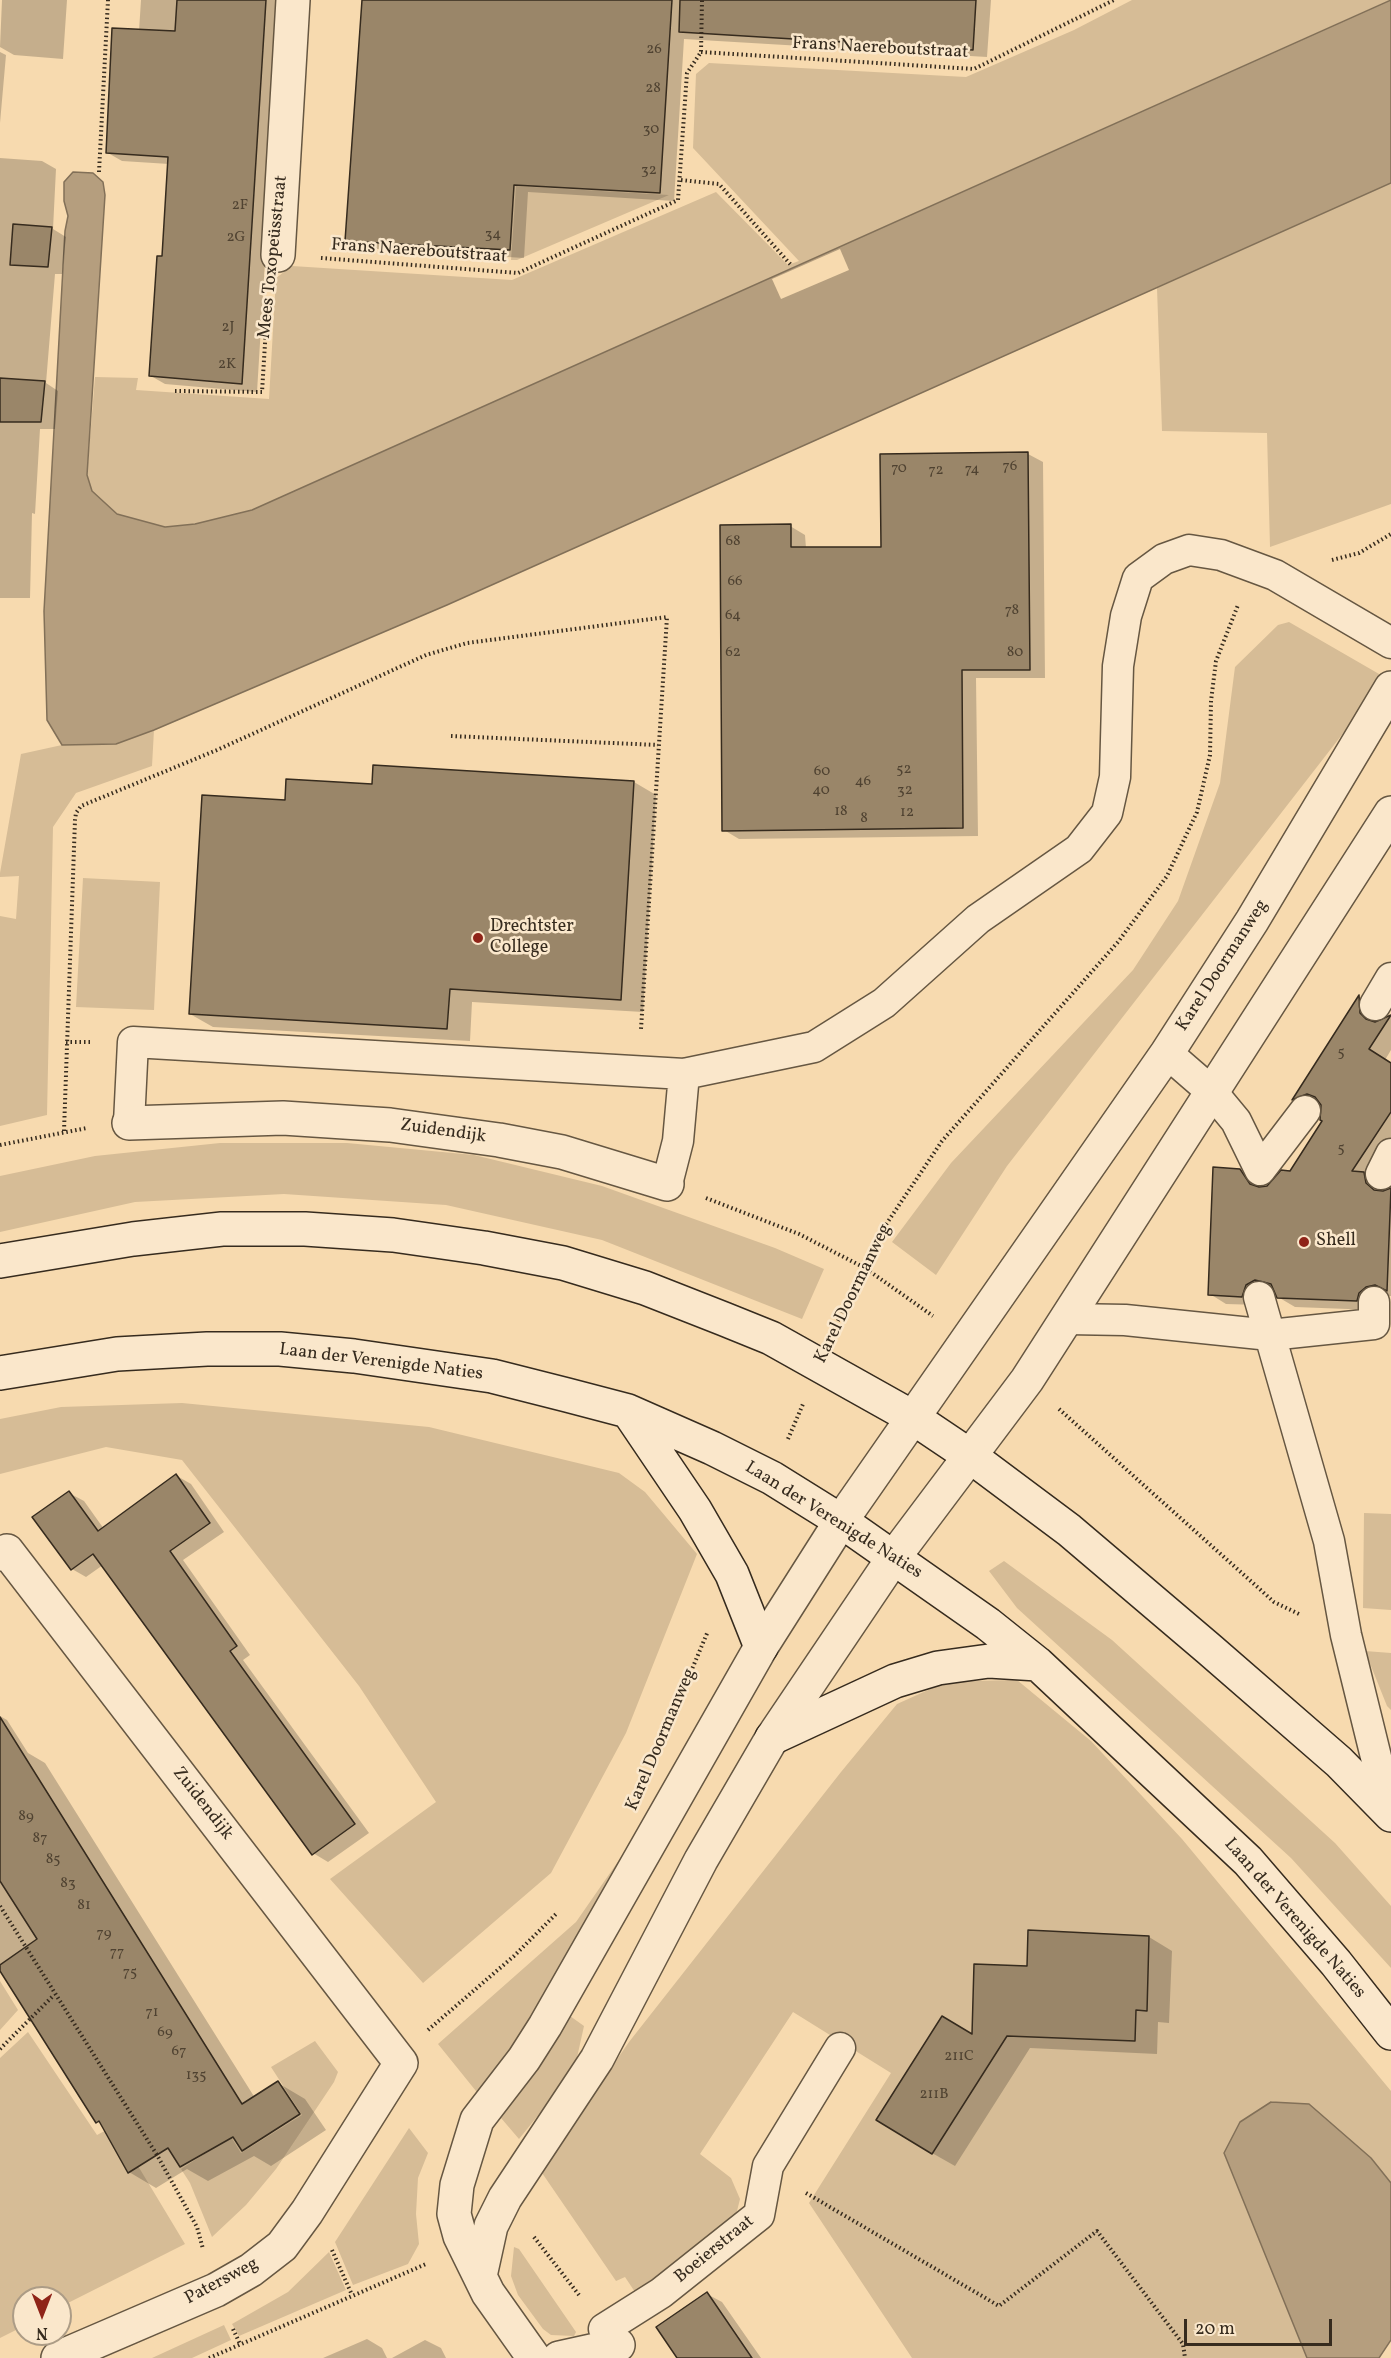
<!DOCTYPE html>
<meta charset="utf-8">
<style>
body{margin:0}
#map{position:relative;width:1391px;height:2358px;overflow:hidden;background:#f7daaf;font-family:Vollkorn,serif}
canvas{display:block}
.north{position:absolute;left:12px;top:2286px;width:60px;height:60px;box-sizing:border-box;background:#fae7cb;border:2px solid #ac9c86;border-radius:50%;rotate:180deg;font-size:16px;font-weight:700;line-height:24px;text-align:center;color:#362b1e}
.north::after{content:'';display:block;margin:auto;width:21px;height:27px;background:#8f2418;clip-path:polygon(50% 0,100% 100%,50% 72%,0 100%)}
.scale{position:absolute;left:1184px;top:2319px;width:148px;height:27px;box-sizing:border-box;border:3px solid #362b1e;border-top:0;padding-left:8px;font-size:18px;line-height:21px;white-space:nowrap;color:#362b1e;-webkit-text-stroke:4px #fae7cb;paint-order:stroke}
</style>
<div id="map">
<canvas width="1391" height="2358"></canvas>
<div class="north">N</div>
<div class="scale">20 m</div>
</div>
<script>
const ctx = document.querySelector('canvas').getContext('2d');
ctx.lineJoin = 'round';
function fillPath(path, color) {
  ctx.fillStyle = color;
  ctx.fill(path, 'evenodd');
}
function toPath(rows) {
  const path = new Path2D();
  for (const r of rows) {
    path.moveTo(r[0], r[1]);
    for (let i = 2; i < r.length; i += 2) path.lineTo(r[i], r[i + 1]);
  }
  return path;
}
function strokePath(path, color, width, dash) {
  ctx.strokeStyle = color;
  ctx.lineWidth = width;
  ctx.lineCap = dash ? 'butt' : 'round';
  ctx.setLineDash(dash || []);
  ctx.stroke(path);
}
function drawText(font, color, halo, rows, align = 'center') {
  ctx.font = font + ' Vollkorn,serif';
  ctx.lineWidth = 5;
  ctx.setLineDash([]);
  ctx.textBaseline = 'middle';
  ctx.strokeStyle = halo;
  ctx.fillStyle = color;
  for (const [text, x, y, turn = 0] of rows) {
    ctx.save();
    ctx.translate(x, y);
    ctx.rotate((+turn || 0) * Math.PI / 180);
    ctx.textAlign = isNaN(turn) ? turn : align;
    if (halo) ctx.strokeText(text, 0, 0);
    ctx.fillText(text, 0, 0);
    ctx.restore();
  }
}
fillPath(toPath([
 [1132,0,1390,0,252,510,195,524,165,527,117,514,92,491,87,475,95,377,138,378,136,390,269,399,276,278,292,266,512,280,716,192,788,265,799,261,693,148,696,74,709,63,966,77,1074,30],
 [1391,183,1391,504,1270,547,1267,433,1162,431,1157,288],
 [516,186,669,195,517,260,511,260],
 [1289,622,1386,678,1007,1166,936,1275,892,1242,951,1163,1133,970,1178,901,1220,783,1235,667,1278,625],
 [154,730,152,766,76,793,53,827,47,1115,0,1126,0,916,16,919,19,876,0,877,0,873,21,754,62,745,116,744],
 [83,878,160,882,154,1010,76,1007],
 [220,1143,347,1143,474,1155,602,1186,775,1248,824,1269,802,1319,602,1240,446,1205,284,1194,135,1202,0,1232,0,1176,95,1156],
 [182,1403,429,1427,619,1473,645,1492,697,1554,626,1733,551,1873,423,1983,330,1879,436,1802,359,1686,182,1460,106,1447,0,1474,0,1419,61,1407],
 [1364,1513,1391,1514,1391,1610,1363,1608],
 [1004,1561,1112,1640,1335,1843,1391,1906,1391,1968,1291,1858,1017,1608,989,1571],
 [1365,1651,1391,1653,1391,1710,1387,1706],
 [1017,1680,1091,1741,1182,1839,1391,2091,1391,2183,1371,2158,1224,2153,1307,2358,912,2358,809,2203,891,2073,793,2012,700,2154,731,2178,740,2199,735,2219,635,2292,625,2277,616,2281,540,2170,629,2042,841,1772,897,1704,937,1686,969,1681],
 [650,1806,652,1816,594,1923,480,2096,438,2044,576,1922,635,1837],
 [0,1981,18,2010,0,2030],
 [570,2016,584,2026,574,2071,519,2139,501,2118],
 [28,2032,97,2135,114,2126,185,2244,60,2307,60,2298,24,2298,24,2326,0,2338,0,2058],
 [315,2041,338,2072,334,2082,276,2169,246,2205,212,2237,190,2183,181,2169,212,2149,200,2131,220,2119,241,2153,302,2115,271,2067],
 [409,2128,428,2153,418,2178,416,2214,419,2244,408,2264,353,2285,335,2242],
 [514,2247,519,2249,576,2332,574,2336,551,2335,543,2329,518,2295,511,2276],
 [329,2252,346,2290,239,2336,232,2324,288,2292],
 [224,2325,231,2340,192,2358,152,2358]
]), '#d6bc96');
const water = toPath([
 [1391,0,1391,183,447,605,154,730,116,744,62,745,47,720,44,611,65,231,68,216,64,201,64,182,73,172,93,173,103,182,105,195,87,475,92,491,117,514,165,527,195,524,252,510,1391,0],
 [1271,2102,1309,2104,1371,2158,1391,2183,1391,2340,1379,2358,1307,2358,1224,2153,1240,2122,1271,2102]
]);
fillPath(water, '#b59e7e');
strokePath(water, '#827058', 1.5);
fillPath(toPath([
 [840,249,849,270,781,299,772,279]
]), '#f7daaf');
fillPath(toPath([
 [2,0,67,0,63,59,14,55,0,47],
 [141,0,281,0,257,392,165,384,151,376,163,257,169,164,122,161,108,153,139,31],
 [362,0,991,0,987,57,684,39,674,201,528,192,524,258,361,248,346,240,354,154],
 [0,52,6,55,0,123],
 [0,158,42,161,56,169,53,229,66,237,62,274,55,274,46,383,58,391,55,429,40,429,35,514,32,513,30,598,0,598,0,635],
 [1028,454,1043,462,1045,678,976,678,978,836,739,839,724,830,790,526,805,535,806,548,882,548],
 [634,782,656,795,643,1012,472,1002,470,1041,213,1027,190,1014,286,802],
 [1360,997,1375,1006,1376,1024,1391,1017,1391,1050,1385,1060,1391,1064,1391,1158,1381,1177,1382,1193,1391,1190,1391,1296,1382,1296,1374,1310,1295,1307,1278,1297,1275,1290,1264,1294,1259,1305,1226,1304,1210,1294,1240,1170,1257,1180,1262,1188,1291,1172,1324,1121,1323,1103,1310,1108,1294,1099],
 [177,1476,191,1484,224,1532,183,1560,250,1655,243,1660,369,1833,328,1862,313,1853,103,1565,86,1577,72,1569,69,1493,84,1501,104,1529],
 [0,1716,7,1720,28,1753,45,1763,255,2098,278,2083,305,2099,326,2130,271,2166,254,2156,208,2181,187,2169,156,2188,129,2172,103,2125,97,2122,0,1967],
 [1030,1932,1149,1937,1172,1951,1169,2023,1158,2022,1157,2054,1030,2048,955,2166,932,2153,973,2036,1028,1967],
 [707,2294,722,2302,761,2358,678,2358],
 [367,2339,382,2348,387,2358,323,2358],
 [425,2340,441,2348,446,2358,392,2358]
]), '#0003');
const building = toPath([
 [177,0,266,0,242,384,149,376,157,256,162,256,168,157,106,153,112,28,175,31,177,0],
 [362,0,672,0,660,193,514,185,510,250,345,241,362,0],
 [680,0,976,0,973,50,679,32,680,0],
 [13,224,52,227,48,267,10,265,13,224],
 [0,378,45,381,41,422,0,422,0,378],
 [1028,452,1030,670,962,670,963,828,722,831,720,525,791,524,791,547,881,547,880,454,1028,452],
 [373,765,634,781,621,1000,450,989,447,1029,189,1014,202,795,285,800,286,779,372,784,373,765],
 [1359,995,1360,1013,1366,1019,1375,1022,1391,1015,1369,1049,1391,1063,1391,1112,1352,1171,1364,1172,1366,1183,1374,1190,1383,1191,1391,1188,1387,1291,1375,1285,1366,1287,1359,1293,1357,1301,1277,1298,1271,1284,1255,1280,1246,1285,1242,1297,1208,1295,1213,1167,1240,1169,1250,1184,1259,1187,1267,1186,1281,1170,1290,1171,1322,1121,1320,1120,1321,1105,1315,1097,1307,1094,1292,1100,1359,995],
 [176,1474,210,1523,170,1551,237,1646,230,1651,355,1824,312,1855,93,1554,71,1570,32,1517,69,1491,98,1531,176,1474],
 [0,1717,242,2104,278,2081,300,2114,242,2151,233,2137,180,2167,168,2148,128,2173,99,2121,96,2123,0,1971,0,1965,37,1939,0,1881,0,1717],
 [1028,1930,1149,1936,1147,2011,1136,2010,1135,2041,1007,2036,932,2154,876,2120,942,2016,972,2034,974,1964,1027,1966,1028,1930],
 [707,2292,752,2358,677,2358,656,2327,707,2292]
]);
fillPath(building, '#9a8669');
strokePath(building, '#362b1e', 1.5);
const service = toPath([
 [1375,1005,1391,978],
 [1167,1053,1212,1092,1236,1121,1260,1170,1305,1111],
 [129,1123,133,1042,684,1074,814,1047,884,1003,978,919,1079,849,1107,813,1115,777,1118,666,1126,616,1138,578,1164,559,1189,550,1221,555,1275,575,1391,643],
 [1381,1174,1391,1154],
 [667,1184,678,1141,684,1074],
 [1259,1297,1329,1541,1346,1635,1390,1814],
 [1068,1319,1125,1320,1270,1335,1374,1324,1374,1302],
 [604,2329,661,2293,759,2215,768,2166,840,2048]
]);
const minor = toPath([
 [278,255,293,0],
 [129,1123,283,1118,390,1125,499,1140,562,1152,667,1184],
 [0,1554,7,1551,401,2063,307,2212,282,2246,251,2270,216,2290,58,2358],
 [559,2358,618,2345]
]);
const tertiary = toPath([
 [480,2276,491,2226,505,2198,597,2059,701,1860,772,1738,894,1557,1027,1380,1391,813],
 [534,2358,488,2293,460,2236,454,2214,457,2185,477,2120,524,2059,545,2026,761,1647,841,1521,1167,1053,1252,921,1391,688]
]);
const secondary = toPath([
 [0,1261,133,1239,222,1229,305,1229,393,1235,484,1248,563,1263,645,1288,724,1319,771,1338,912,1417,970,1456,1069,1530,1209,1649,1339,1762,1391,1815],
 [0,1373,117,1354,207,1349,280,1349,354,1356,492,1376,567,1395,628,1411,712,1448,772,1478,841,1521,988,1624,1038,1664,1248,1861,1336,1963,1391,2033],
 [628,1411,695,1510,732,1574,761,1647],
 [772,1738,895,1681,938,1668,989,1661,1038,1664]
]);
strokePath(service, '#665742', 33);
strokePath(minor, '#665742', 36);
strokePath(tertiary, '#665742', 36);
strokePath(secondary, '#362b1e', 36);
strokePath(toPath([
 [701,52,974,69,1114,0],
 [99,172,108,0],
 [681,180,719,184,791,265],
 [321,258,518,273,678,200,687,73,701,52,702,0],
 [175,391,262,392,268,295],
 [1332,560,1359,553,1391,534],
 [451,736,658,745],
 [66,1042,92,1042],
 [64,1131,75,820,76,813,81,806,217,750,426,655,467,643,667,617,641,1029],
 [0,1145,87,1128],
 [706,1198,799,1234,865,1268,933,1316],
 [836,1325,881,1232,942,1141,1118,942,1167,876,1197,812,1210,755,1211,701,1216,661,1238,605],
 [1059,1409,1274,1602,1299,1614],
 [788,1439,803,1404],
 [682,1693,708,1631],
 [0,1906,157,2155,197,2227,203,2249],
 [428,2030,514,1956,556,1914],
 [0,2049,54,1995],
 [806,2193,999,2306,1097,2231,1183,2344,1185,2358],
 [534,2237,579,2295],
 [332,2250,352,2295],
 [233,2329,240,2344],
 [209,2358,426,2264]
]), '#362b1e', 4, [1.5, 3]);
strokePath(service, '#fae7cb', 30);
strokePath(minor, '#fae7cb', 33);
strokePath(tertiary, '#fae7cb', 33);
strokePath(secondary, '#fae7cb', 33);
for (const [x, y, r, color] of [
 [478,938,6,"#8f2418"],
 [1304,1242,6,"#8f2418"]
]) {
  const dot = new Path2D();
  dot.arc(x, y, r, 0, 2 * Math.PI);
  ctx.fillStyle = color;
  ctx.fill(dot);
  strokePath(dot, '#fae7cb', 2);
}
drawText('15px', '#4f4231', null, [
 ["26",654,50],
 ["28",653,89],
 ["30",651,130],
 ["32",649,171],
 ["2F",240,206],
 ["34",493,235],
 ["2G",236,238],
 ["2J",228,328],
 ["2K",227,365],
 ["76",1010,467],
 ["70",899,469],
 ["74",972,470],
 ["72",936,471],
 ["68",733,542],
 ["66",735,582],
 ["78",1012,611],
 ["64",733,616],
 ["62",733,653],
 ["80",1015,653],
 ["52",904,770],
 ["60",822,772],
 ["46",863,782],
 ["40",821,791],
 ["32",905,791],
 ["18",841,812],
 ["12",907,813],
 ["8",864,819],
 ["5",1341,1053],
 ["5",1341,1149],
 ["89",26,1817],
 ["87",40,1839],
 ["85",53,1860],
 ["83",68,1884],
 ["81",84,1906],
 ["79",104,1934],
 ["77",117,1953],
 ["75",130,1973],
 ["71",152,2013],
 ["69",165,2033],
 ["67",179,2052],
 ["211C",959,2057],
 ["135",196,2076],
 ["211B",934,2095]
]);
drawText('18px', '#362b1e', '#fae7cb', [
 ["Frans Naereboutstraat",880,49,3],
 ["Frans Naereboutstraat",419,252,4],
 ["Mees Toxopeüsstraat",274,257,-84],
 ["Karel Doormanweg",1223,966,-57],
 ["Zuidendijk",443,1132,8],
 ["Karel Doormanweg",854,1294,-64],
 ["Laan der Verenigde Naties",381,1363,7],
 ["Laan der Verenigde Naties",833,1521,32],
 ["Karel Doormanweg",662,1740,-67],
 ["Zuidendijk",202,1804,52],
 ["Laan der Verenigde Naties",1294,1919,49],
 ["Boeierstraat",715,2250,-39],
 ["Patersweg",222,2282,-28]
]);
drawText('18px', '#362b1e', '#fae7cb', [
 ["Drechtster",490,928],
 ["College",490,949],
 ["Shell",1316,1242]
], 'left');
</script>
